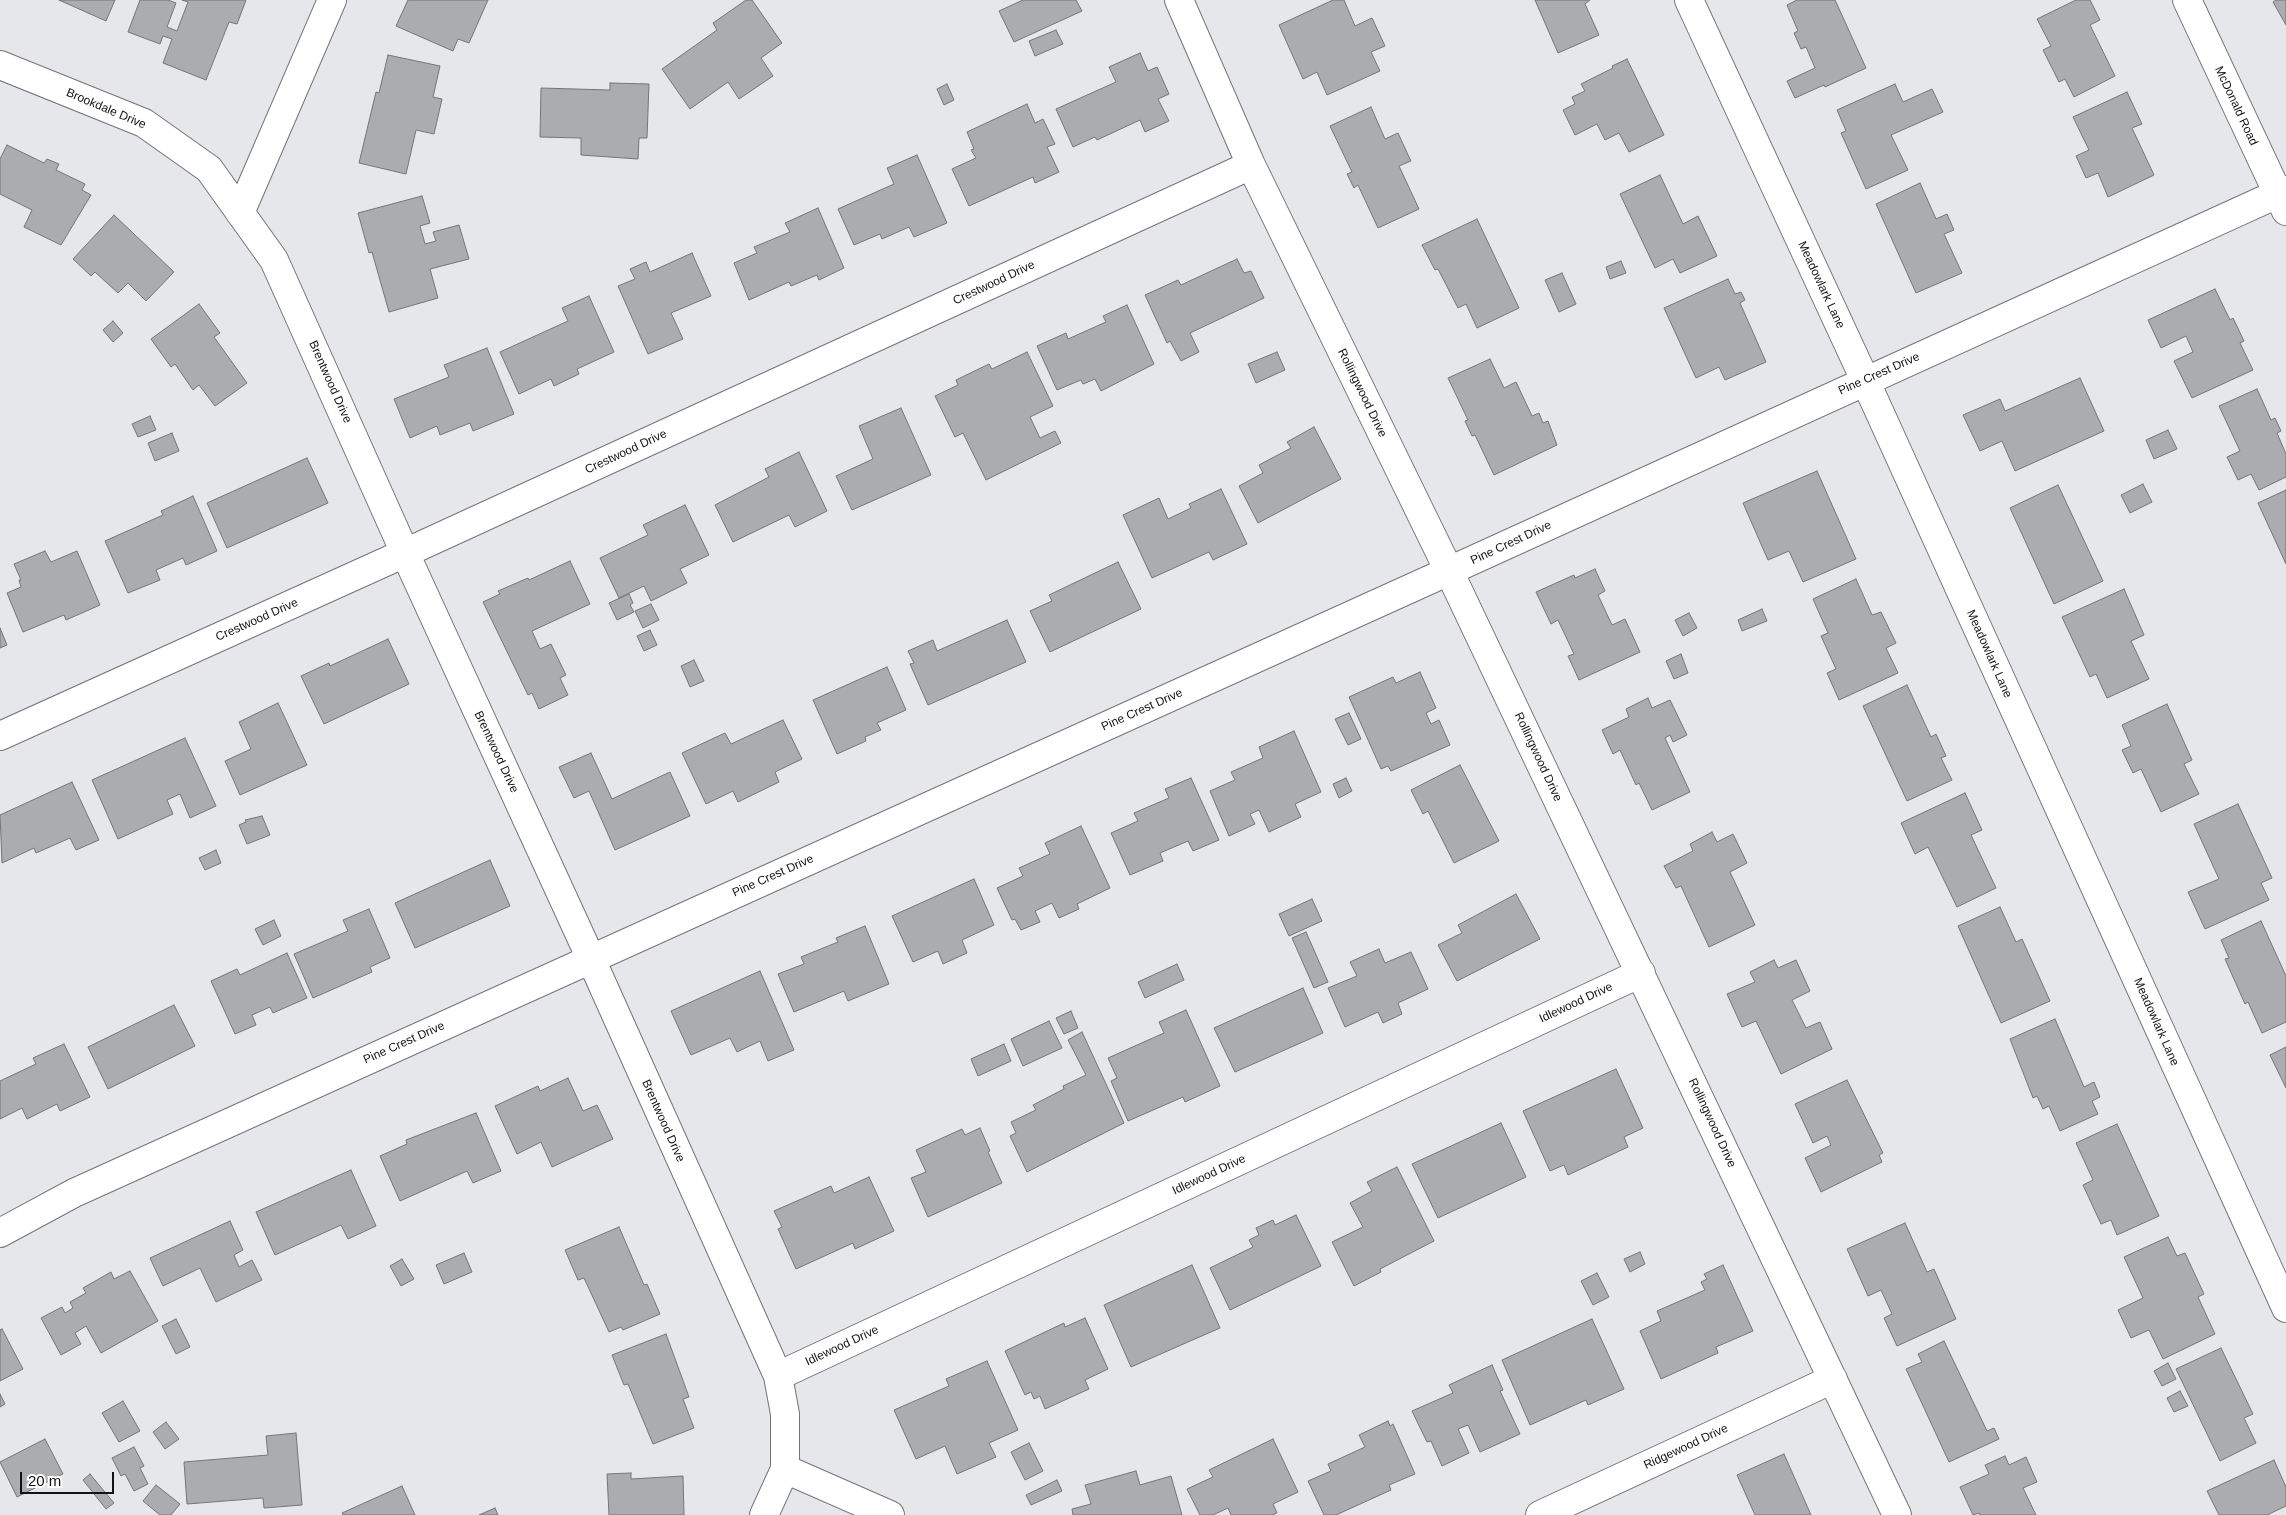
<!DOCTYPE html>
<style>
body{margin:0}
#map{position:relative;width:2286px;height:1515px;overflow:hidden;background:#e6e7eb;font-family:Helvetica,sans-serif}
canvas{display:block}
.scale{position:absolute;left:20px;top:1472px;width:94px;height:22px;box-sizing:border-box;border:2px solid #121314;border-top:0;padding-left:6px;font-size:15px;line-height:18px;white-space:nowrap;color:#121314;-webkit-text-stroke:4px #fff;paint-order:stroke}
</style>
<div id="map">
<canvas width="2286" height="1515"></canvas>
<div class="scale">20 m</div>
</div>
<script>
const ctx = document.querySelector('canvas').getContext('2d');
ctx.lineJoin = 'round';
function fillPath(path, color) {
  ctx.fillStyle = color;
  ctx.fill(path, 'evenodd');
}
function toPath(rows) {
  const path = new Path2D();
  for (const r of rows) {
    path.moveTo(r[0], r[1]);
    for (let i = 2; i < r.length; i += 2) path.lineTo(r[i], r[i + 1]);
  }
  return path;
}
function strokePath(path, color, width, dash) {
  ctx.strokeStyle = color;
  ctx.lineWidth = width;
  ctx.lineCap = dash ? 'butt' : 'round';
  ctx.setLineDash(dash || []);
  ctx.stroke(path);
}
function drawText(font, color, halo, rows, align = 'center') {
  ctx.font = font + ' Helvetica,sans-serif';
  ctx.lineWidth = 4;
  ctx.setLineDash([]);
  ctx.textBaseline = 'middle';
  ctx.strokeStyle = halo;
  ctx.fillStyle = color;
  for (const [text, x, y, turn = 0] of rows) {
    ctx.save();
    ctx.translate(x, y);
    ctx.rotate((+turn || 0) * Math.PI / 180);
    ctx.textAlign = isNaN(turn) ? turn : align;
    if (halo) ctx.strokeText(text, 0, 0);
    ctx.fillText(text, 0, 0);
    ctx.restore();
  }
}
const building = toPath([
 [59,0,115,0,106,21,59,0],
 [140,0,168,0,176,3,167,27,177,31,188,2,182,0,246,0,237,24,229,22,206,80,163,63,172,39,163,36,160,44,128,32,140,0],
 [408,0,488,0,469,43,458,39,453,51,396,26,408,0],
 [746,0,752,0,782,43,761,58,773,76,739,99,728,82,690,109,662,69,717,30,713,23,746,0],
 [1023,0,1076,0,1082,11,1014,42,999,11,1023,0],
 [1333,0,1344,0,1355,26,1372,18,1385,46,1371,52,1380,71,1327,95,1317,72,1303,79,1279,25,1333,0],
 [1535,0,1590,0,1585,4,1599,35,1558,53,1535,0],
 [1797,0,1835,0,1866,68,1825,87,1824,85,1795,98,1787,81,1815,68,1806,47,1801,49,1794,33,1798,31,1787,5,1797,0],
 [2076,0,2090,0,2100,20,2090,25,2115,76,2074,97,2065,79,2059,82,2043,50,2051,46,2037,19,2076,0],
 [2276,0,2286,0,2286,25,2273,2,2276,0],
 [1056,30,1063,44,1035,56,1029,41,1056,30],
 [1140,53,1148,71,1157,67,1169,94,1158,99,1169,121,1145,132,1140,120,1097,140,1095,137,1073,147,1056,109,1116,82,1109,67,1140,53],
 [388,55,440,66,433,97,442,99,434,134,416,130,406,174,359,163,376,92,379,93,388,55],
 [1627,59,1664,135,1629,152,1619,133,1605,140,1597,124,1575,135,1563,110,1575,104,1572,97,1585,91,1581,84,1613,68,1612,66,1627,59],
 [610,83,649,84,647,138,639,138,638,159,581,155,581,138,540,137,541,88,610,90,610,83],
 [947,84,954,100,944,105,937,89,947,84],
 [1895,84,1903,102,1932,89,1943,112,1891,135,1908,170,1866,189,1841,133,1846,131,1837,110,1895,84],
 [2127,92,2142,124,2132,128,2154,175,2108,197,2098,173,2086,178,2076,156,2089,150,2073,117,2127,92],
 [1027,104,1035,123,1043,119,1055,144,1047,147,1059,172,1035,183,1033,177,969,206,952,169,976,158,971,150,974,149,967,132,1027,104],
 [1371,107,1385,139,1398,133,1409,157,1411,161,1399,166,1419,209,1378,228,1358,185,1354,188,1347,174,1352,172,1330,126,1371,107],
 [7,145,44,163,47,159,59,164,56,170,85,184,82,190,91,195,61,245,24,227,32,210,0,194,0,159,7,145],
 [917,155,947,223,914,237,909,227,882,239,880,234,854,245,838,209,894,184,887,168,917,155],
 [1660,175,1683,224,1698,216,1717,256,1680,273,1673,259,1655,268,1620,194,1660,175],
 [1920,183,1936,219,1947,214,1954,230,1944,234,1962,273,1916,293,1876,204,1920,183],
 [422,196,430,223,420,226,425,244,436,241,433,232,459,225,469,259,430,269,438,298,389,312,372,252,369,253,358,213,422,196],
 [818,208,844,268,819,280,817,275,791,286,789,282,749,300,734,263,757,253,754,247,790,232,785,223,818,208],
 [114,215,174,272,146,301,128,283,118,293,95,272,91,276,73,259,114,215],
 [1477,219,1519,308,1477,328,1466,304,1458,308,1438,269,1435,270,1422,245,1477,219],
 [692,253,711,296,671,313,683,339,648,354,618,286,635,279,630,269,646,262,650,272,692,253],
 [1237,259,1244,273,1251,271,1264,298,1190,333,1199,352,1181,361,1170,341,1167,343,1145,295,1178,280,1181,285,1237,259],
 [1621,261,1626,273,1610,279,1606,267,1621,261],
 [1562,273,1576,304,1559,312,1545,280,1562,273],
 [1728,279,1735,294,1741,292,1745,300,1740,303,1766,362,1725,380,1719,367,1696,378,1664,308,1728,279],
 [2215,289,2230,320,2233,318,2244,341,2240,343,2253,370,2192,398,2174,361,2193,352,2186,336,2161,348,2148,320,2215,289],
 [589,296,614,352,577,369,579,374,554,386,551,379,519,394,500,352,568,321,562,308,589,296],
 [199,304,220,333,214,337,247,383,215,406,199,385,193,390,175,364,171,367,151,339,199,304],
 [1127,305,1154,364,1101,391,1095,379,1083,384,1081,380,1057,390,1037,346,1066,333,1068,339,1106,322,1103,316,1127,305],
 [113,321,123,333,113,342,103,330,113,321],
 [487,348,514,414,473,431,470,423,440,435,437,426,410,438,394,399,449,377,444,365,487,348],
 [1027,352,1053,406,1030,417,1040,438,1055,431,1061,443,986,480,963,433,955,437,935,396,958,385,956,380,989,364,992,369,1027,352],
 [1277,352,1285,370,1256,383,1248,364,1277,352],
 [1490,359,1504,388,1516,382,1532,416,1539,413,1543,423,1548,421,1557,445,1494,475,1475,435,1472,436,1465,421,1468,420,1448,378,1490,359],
 [2080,378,2104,431,2015,471,2002,441,1980,451,1963,415,2000,399,2005,411,2080,378],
 [2257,389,2271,420,2275,418,2281,431,2277,433,2286,454,2286,477,2259,490,2251,474,2238,480,2227,457,2240,451,2219,406,2257,389],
 [901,408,931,475,852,510,836,476,873,459,859,426,901,408],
 [150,416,156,430,138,437,132,424,150,416],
 [1314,427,1341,479,1258,523,1239,486,1263,473,1259,465,1291,448,1287,442,1314,427],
 [2168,430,2177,449,2154,459,2146,440,2168,430],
 [172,433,179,451,155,461,148,443,172,433],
 [799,452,827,511,795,527,789,515,733,542,715,505,769,477,765,469,799,452],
 [307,458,328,503,227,548,207,503,307,458],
 [1817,471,1856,559,1803,582,1789,551,1768,560,1743,503,1817,471],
 [2143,484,2152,502,2130,513,2121,495,2143,484],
 [2058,485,2103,581,2054,604,2010,508,2058,485],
 [1221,489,1247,544,1213,560,1209,552,1152,578,1123,515,1159,498,1168,519,1191,508,1189,504,1221,489],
 [2286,490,2286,564,2258,503,2286,490],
 [193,496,217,551,186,565,183,558,156,570,160,580,128,593,105,541,163,515,161,511,193,496],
 [685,505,709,555,680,569,687,583,651,601,644,586,619,598,600,558,648,535,643,525,685,505],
 [45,551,51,562,77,551,100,605,66,620,64,615,23,632,7,593,21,587,19,580,21,580,14,564,45,551],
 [570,561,590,604,532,631,540,649,551,644,566,675,560,678,568,695,539,709,532,693,528,695,483,602,500,594,498,591,528,578,529,580,570,561],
 [1118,562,1141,609,1050,652,1030,611,1052,601,1049,595,1118,562],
 [1595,569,1605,591,1598,595,1612,625,1625,619,1640,652,1579,680,1568,656,1574,654,1558,620,1551,624,1536,592,1574,575,1575,578,1595,569],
 [1856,579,1872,615,1881,612,1896,643,1886,648,1898,673,1839,700,1827,673,1836,669,1821,636,1828,633,1813,599,1856,579],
 [2124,589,2144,635,2131,641,2149,679,2107,698,2096,674,2090,677,2062,617,2124,589],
 [629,594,633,603,630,605,634,612,617,620,609,603,629,594],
 [651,604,659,620,643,628,635,611,651,604],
 [1762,609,1767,621,1742,631,1738,620,1762,609],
 [1689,613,1697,628,1683,636,1675,620,1689,613],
 [1007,620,1026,662,928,705,910,664,914,663,908,651,933,640,937,651,1007,620],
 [0,628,7,645,0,648,0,628],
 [650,630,657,645,644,651,637,636,650,630],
 [388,639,409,684,324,724,301,676,329,663,330,666,388,639],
 [1681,654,1688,673,1674,679,1666,661,1681,654],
 [694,660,704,681,690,687,681,666,694,660],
 [887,667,906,710,877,723,881,730,865,737,866,741,837,754,813,700,887,667],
 [1420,672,1436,708,1426,713,1431,724,1439,720,1450,745,1391,771,1388,766,1381,769,1349,697,1393,677,1396,683,1420,672],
 [1907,685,1931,737,1936,734,1946,756,1941,758,1952,780,1907,801,1863,706,1907,685],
 [1648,698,1652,708,1670,700,1687,735,1673,742,1670,735,1665,738,1690,792,1652,810,1639,783,1636,785,1620,750,1613,754,1602,730,1629,717,1626,709,1648,698],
 [278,703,307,765,240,795,225,761,251,749,239,722,278,703],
 [2167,704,2192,760,2184,764,2199,794,2161,812,2141,769,2133,773,2122,750,2131,746,2122,725,2167,704],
 [1349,713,1361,739,1348,745,1335,719,1349,713],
 [783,720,802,759,775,772,779,782,738,802,733,791,706,804,682,753,725,733,731,744,783,720],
 [1294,731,1321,792,1295,804,1301,817,1269,832,1259,810,1250,814,1255,824,1229,836,1210,791,1235,780,1231,772,1263,758,1259,747,1294,731],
 [185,738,216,806,190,818,180,794,167,800,173,814,118,839,92,780,185,738],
 [591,753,612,799,670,772,690,816,615,850,589,791,574,798,559,767,591,753],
 [1460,765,1499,841,1454,863,1428,811,1423,814,1411,790,1460,765],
 [1191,778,1219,840,1193,851,1188,841,1160,853,1163,861,1130,875,1111,833,1138,821,1134,813,1169,798,1165,789,1191,778],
 [1346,778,1352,791,1339,798,1333,784,1346,778],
 [72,782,99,840,76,850,70,838,36,853,34,848,2,863,0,815,72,782],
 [1965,793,1982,830,1971,835,1996,888,1957,907,1928,847,1915,854,1901,823,1965,793],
 [2238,804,2272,878,2261,883,2269,900,2205,929,2188,892,2219,879,2194,824,2238,804],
 [262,816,270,835,247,844,239,825,246,822,245,820,262,816],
 [1081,826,1110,888,1077,904,1079,909,1059,918,1052,903,1035,911,1040,922,1021,930,1015,919,1012,920,997,888,1023,876,1019,868,1050,854,1045,843,1081,826],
 [1712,832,1717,842,1733,834,1747,863,1730,872,1755,925,1709,947,1681,886,1676,888,1664,866,1693,851,1690,844,1712,832],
 [216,850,221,863,205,870,199,858,216,850],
 [490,860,510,906,415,948,395,903,490,860],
 [974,879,994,925,962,940,967,953,943,964,938,951,913,962,892,916,974,879],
 [1516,894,1540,939,1457,981,1438,945,1462,933,1458,925,1516,894],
 [1312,899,1322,921,1289,936,1279,914,1312,899],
 [2000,907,2016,942,2022,939,2050,1001,2001,1023,1958,926,2000,907],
 [369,909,390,958,370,967,372,972,313,998,294,954,348,931,343,920,369,909],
 [274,920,281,936,263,945,255,929,274,920],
 [2261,921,2286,976,2286,1022,2262,1033,2248,1002,2245,1004,2225,959,2229,958,2221,940,2261,921],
 [865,926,889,984,848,1001,844,991,794,1012,778,974,804,964,801,957,838,942,836,938,865,926],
 [1306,932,1328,982,1314,988,1292,938,1306,932],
 [1379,949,1385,963,1411,952,1428,989,1398,1003,1402,1014,1383,1023,1378,1012,1345,1027,1328,988,1357,976,1350,962,1379,949],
 [287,953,307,998,273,1013,270,1007,252,1015,256,1025,235,1034,211,981,237,969,240,975,287,953],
 [1774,960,1778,968,1796,960,1810,991,1792,1000,1806,1028,1820,1022,1832,1049,1781,1074,1756,1021,1742,1027,1727,994,1755,982,1750,972,1774,960],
 [1177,964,1184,980,1145,998,1138,982,1177,964],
 [760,971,794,1050,768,1061,760,1041,737,1052,730,1038,691,1055,671,1011,760,971],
 [1303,988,1323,1033,1235,1072,1214,1028,1303,988],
 [174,1005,195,1046,108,1089,88,1047,174,1005],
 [1186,1010,1220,1086,1185,1102,1183,1097,1128,1121,1111,1081,1117,1078,1108,1058,1164,1033,1159,1022,1186,1010],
 [1071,1011,1078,1028,1064,1034,1056,1018,1071,1011],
 [2055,1019,2084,1087,2094,1082,2100,1097,2092,1101,2098,1114,2060,1131,2049,1106,2043,1109,2037,1096,2033,1098,2010,1039,2055,1019],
 [1049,1021,1062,1048,1023,1066,1011,1039,1049,1021],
 [1082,1032,1124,1123,1027,1172,1010,1136,1016,1133,1011,1122,1036,1110,1033,1105,1064,1089,1063,1086,1086,1075,1068,1040,1082,1032],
 [64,1044,90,1097,60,1111,57,1104,27,1119,22,1108,0,1119,0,1081,36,1064,33,1058,64,1044],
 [1004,1044,1011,1061,978,1076,971,1059,1004,1044],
 [2286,1047,2286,1088,2270,1055,2286,1047],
 [1616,1069,1643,1128,1624,1137,1628,1147,1568,1175,1564,1165,1550,1171,1523,1111,1616,1069],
 [568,1078,583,1111,597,1105,613,1139,552,1167,541,1142,517,1154,495,1106,538,1086,540,1091,568,1078],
 [1847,1080,1883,1153,1879,1155,1882,1162,1821,1192,1805,1158,1831,1145,1827,1136,1813,1143,1795,1104,1847,1080],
 [476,1113,501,1171,473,1183,467,1171,400,1201,380,1156,407,1144,406,1140,476,1113],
 [1501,1123,1526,1177,1438,1218,1412,1164,1501,1123],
 [2117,1124,2159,1216,2117,1235,2111,1220,2101,1224,2083,1185,2093,1180,2076,1143,2117,1124],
 [980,1128,990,1151,988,1152,1002,1183,928,1217,911,1178,926,1172,916,1150,962,1129,965,1135,980,1128],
 [1397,1167,1434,1241,1380,1269,1381,1272,1354,1286,1332,1242,1363,1227,1350,1203,1372,1191,1367,1182,1397,1167],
 [351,1170,376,1226,348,1239,341,1225,275,1255,256,1212,351,1170],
 [869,1177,894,1231,855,1249,853,1243,796,1269,778,1229,782,1227,774,1211,831,1186,834,1193,869,1177],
 [1296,1215,1321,1266,1230,1310,1210,1268,1253,1247,1249,1240,1259,1235,1256,1228,1273,1220,1275,1225,1296,1215],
 [230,1221,243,1250,234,1255,239,1267,252,1260,262,1280,216,1302,200,1268,163,1286,150,1258,230,1221],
 [1905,1223,1927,1272,1934,1269,1956,1319,1897,1346,1884,1318,1892,1314,1881,1290,1868,1296,1847,1249,1905,1223],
 [619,1227,644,1285,647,1284,660,1314,623,1330,621,1327,609,1332,584,1278,578,1280,565,1250,619,1227],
 [2168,1237,2177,1256,2185,1253,2204,1294,2198,1297,2215,1334,2163,1359,2149,1330,2131,1338,2118,1310,2143,1298,2124,1257,2168,1237],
 [1640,1252,1645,1264,1630,1272,1624,1259,1640,1252],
 [464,1253,472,1272,444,1284,436,1265,464,1253],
 [402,1259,414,1279,401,1286,390,1266,402,1259],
 [1192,1265,1220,1328,1131,1367,1104,1305,1192,1265],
 [1723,1265,1753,1331,1716,1347,1718,1353,1661,1379,1640,1331,1661,1321,1657,1311,1705,1290,1701,1282,1707,1279,1704,1274,1723,1265],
 [130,1271,158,1321,101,1353,86,1326,75,1333,81,1344,61,1355,41,1318,62,1307,65,1313,73,1308,70,1302,86,1293,83,1288,111,1272,114,1279,130,1271],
 [1597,1273,1609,1297,1593,1305,1581,1281,1597,1273],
 [1085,1318,1108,1369,1085,1380,1089,1389,1045,1409,1040,1396,1034,1399,1031,1392,1025,1395,1005,1351,1064,1323,1065,1327,1085,1318],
 [176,1319,190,1347,176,1354,162,1326,176,1319],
 [1592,1319,1624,1389,1588,1405,1586,1400,1530,1425,1502,1360,1592,1319],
 [2,1329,23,1369,0,1381,0,1330,2,1329],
 [666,1334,689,1397,683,1399,694,1428,653,1444,628,1384,624,1385,612,1355,666,1334],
 [1944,1341,1987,1431,1994,1428,1999,1439,1949,1462,1906,1369,1922,1362,1918,1354,1944,1341],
 [2221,1348,2253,1414,2244,1418,2256,1443,2220,1461,2176,1369,2221,1348],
 [987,1361,1018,1430,989,1443,996,1457,957,1474,945,1446,916,1459,894,1410,949,1386,946,1379,987,1361],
 [2168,1363,2176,1379,2162,1386,2154,1371,2168,1363],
 [1492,1365,1503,1390,1500,1391,1520,1434,1480,1452,1468,1425,1458,1429,1469,1453,1442,1466,1431,1441,1427,1442,1412,1411,1453,1393,1449,1385,1492,1365],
 [2180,1391,2188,1406,2174,1412,2167,1398,2180,1391],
 [0,1394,5,1404,0,1407,0,1394],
 [123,1401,140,1431,119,1442,102,1413,123,1401],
 [1388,1421,1390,1426,1393,1424,1415,1474,1389,1485,1391,1490,1336,1515,1324,1515,1308,1481,1331,1471,1328,1464,1365,1447,1359,1435,1388,1421],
 [166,1422,179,1439,165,1449,153,1432,166,1422],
 [296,1433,302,1505,264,1508,263,1498,187,1504,184,1462,268,1455,266,1436,296,1433],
 [45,1439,63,1474,17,1497,0,1462,45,1439],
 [1273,1439,1298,1492,1273,1504,1277,1513,1272,1515,1231,1515,1228,1508,1213,1515,1200,1515,1187,1489,1213,1477,1209,1470,1273,1439],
 [1029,1443,1043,1471,1025,1480,1011,1452,1029,1443],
 [134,1447,144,1466,140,1468,148,1484,134,1491,125,1474,121,1476,112,1458,134,1447],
 [1784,1454,1811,1515,1755,1515,1737,1475,1784,1454],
 [2005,1456,2009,1465,2026,1457,2037,1482,2023,1488,2036,1515,1980,1515,1979,1513,1973,1515,1960,1487,1989,1474,1985,1465,2005,1456],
 [2274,1460,2286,1487,2286,1506,2267,1515,2219,1515,2207,1491,2274,1460],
 [1136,1471,1140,1485,1171,1476,1182,1515,1073,1515,1072,1509,1091,1504,1085,1485,1136,1471],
 [631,1473,631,1479,683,1476,684,1515,609,1515,607,1474,631,1473],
 [90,1474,114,1503,106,1509,83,1480,90,1474],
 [1057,1480,1062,1491,1031,1505,1026,1495,1057,1480],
 [156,1485,180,1504,171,1515,160,1515,143,1501,156,1485],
 [402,1486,415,1515,343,1515,342,1513,402,1486],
 [495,1508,498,1515,479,1515,495,1508]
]);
fillPath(building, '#abacaf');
strokePath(building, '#747578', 1);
const street = toPath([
 [1179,0,1251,165,1449,571,1897,1515],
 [1689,0,1865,380,2286,1308],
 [0,65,144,123,209,169,274,260,405,553,591,959,778,1376,785,1414,785,1469,764,1515],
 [240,213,332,0],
 [0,736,405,553,1251,165],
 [0,1233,74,1193,1449,571,2286,190],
 [778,1376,1641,973],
 [785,1469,890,1515],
 [1540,1515,1833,1379]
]);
const secondary = toPath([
 [2187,0,2286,211]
]);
strokePath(street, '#737477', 30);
strokePath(secondary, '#737477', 30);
strokePath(street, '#fff', 28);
strokePath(secondary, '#fff', 28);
drawText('12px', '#121314', '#fff', [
 ["McDonald Road",2236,106,65],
 ["Brookdale Drive",106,109,23],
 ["Crestwood Drive",994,283,-25],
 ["Meadowlark Lane",1821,285,65],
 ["Pine Crest Drive",1879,374,-24],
 ["Brentwood Drive",330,382,66],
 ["Rollingwood Drive",1362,393,64],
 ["Crestwood Drive",626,452,-25],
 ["Pine Crest Drive",1511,543,-25],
 ["Crestwood Drive",257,620,-24],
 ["Meadowlark Lane",1989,654,66],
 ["Pine Crest Drive",1142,710,-24],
 ["Brentwood Drive",496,752,65],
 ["Rollingwood Drive",1538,757,65],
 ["Pine Crest Drive",773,876,-24],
 ["Idlewood Drive",1576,1003,-25],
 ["Meadowlark Lane",2156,1022,66],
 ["Pine Crest Drive",404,1043,-24],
 ["Brentwood Drive",663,1121,66],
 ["Rollingwood Drive",1712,1123,65],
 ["Idlewood Drive",1209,1175,-25],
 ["Idlewood Drive",842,1346,-25],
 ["Ridgewood Drive",1686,1447,-25]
]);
</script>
